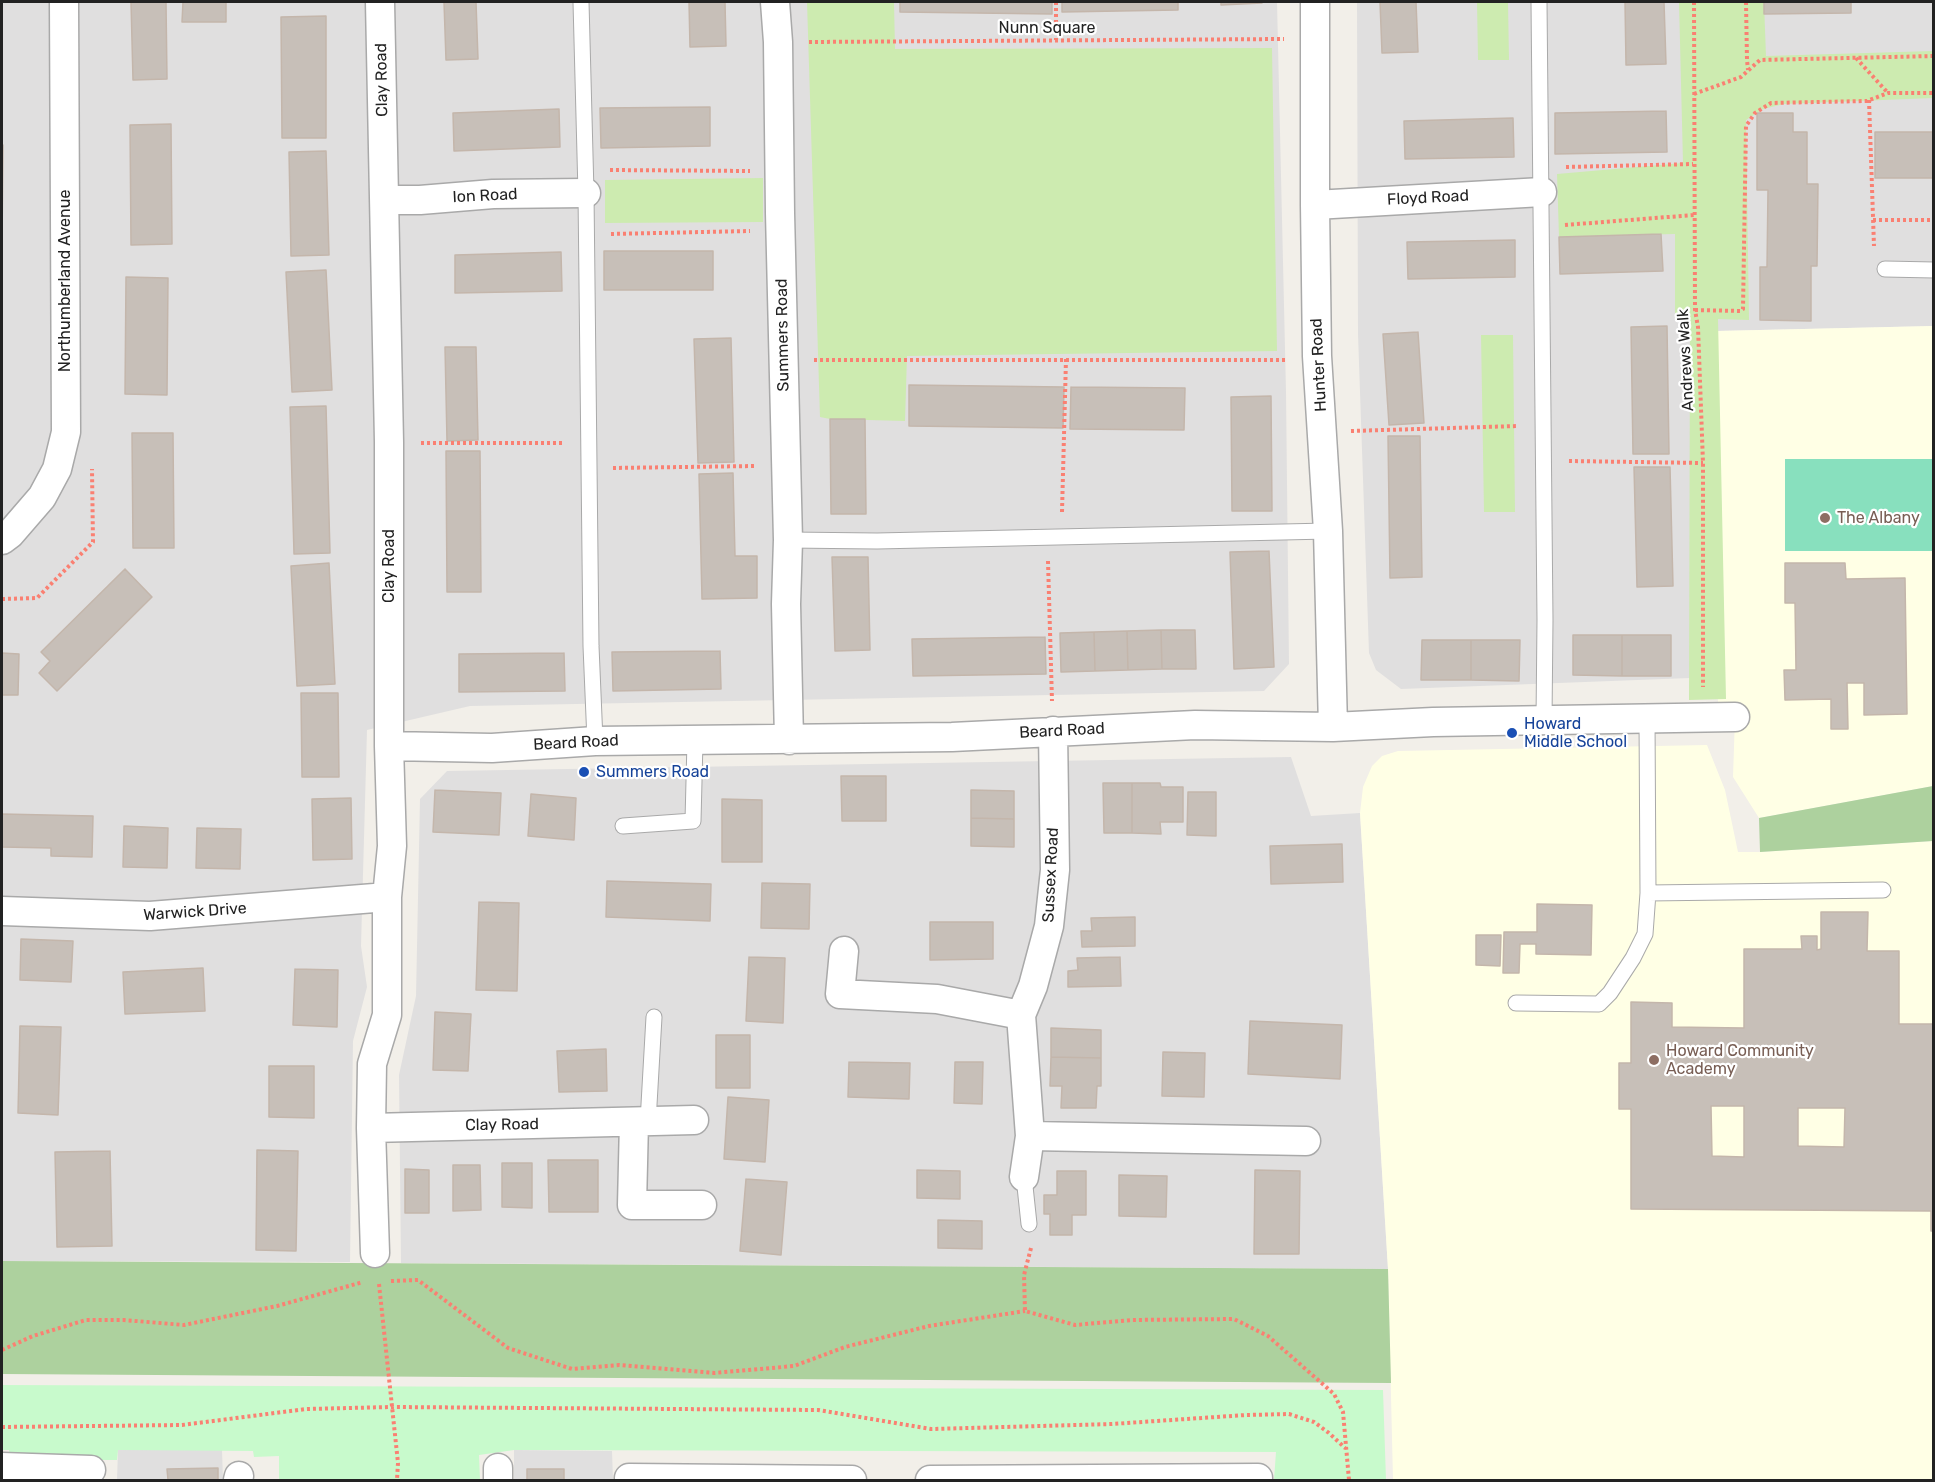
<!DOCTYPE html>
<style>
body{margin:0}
#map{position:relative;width:1935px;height:1482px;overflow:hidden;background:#f2efe9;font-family:Rubik,sans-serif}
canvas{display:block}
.frame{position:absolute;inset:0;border:3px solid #222;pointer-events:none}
</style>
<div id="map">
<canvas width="1935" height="1482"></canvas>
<div class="frame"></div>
</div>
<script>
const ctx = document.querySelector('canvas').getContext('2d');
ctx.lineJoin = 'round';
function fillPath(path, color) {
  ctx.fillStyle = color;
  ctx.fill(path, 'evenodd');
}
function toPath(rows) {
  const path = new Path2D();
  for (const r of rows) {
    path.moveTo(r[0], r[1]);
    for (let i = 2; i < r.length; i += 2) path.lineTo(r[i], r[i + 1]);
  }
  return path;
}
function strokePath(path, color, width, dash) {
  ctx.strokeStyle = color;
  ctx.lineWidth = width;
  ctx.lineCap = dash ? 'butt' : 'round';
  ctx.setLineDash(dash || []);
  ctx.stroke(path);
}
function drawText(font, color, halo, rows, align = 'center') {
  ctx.font = font + ' Rubik,sans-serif';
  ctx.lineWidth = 4.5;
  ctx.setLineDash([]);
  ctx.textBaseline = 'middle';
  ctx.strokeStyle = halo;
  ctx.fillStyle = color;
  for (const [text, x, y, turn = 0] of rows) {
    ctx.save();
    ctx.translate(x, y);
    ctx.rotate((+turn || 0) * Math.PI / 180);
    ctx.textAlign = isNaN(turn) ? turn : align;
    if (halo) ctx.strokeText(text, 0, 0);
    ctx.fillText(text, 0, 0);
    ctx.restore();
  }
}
fillPath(toPath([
 [2,2,1277,2,1286,392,1289,664,1264,691,470,706,367,730,361,946,367,987,353,1041,350,1262,2,1261],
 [1357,2,1933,2,1933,326,1717,331,1691,327,1690,678,1401,689,1376,670,1369,653,1358,334],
 [1291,757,1311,816,1360,813,1388,1269,401,1263,399,1075,416,996,420,799,447,771],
 [118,1450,222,1450,223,1480,117,1480],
 [514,1450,612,1451,613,1480,514,1480]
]), '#e0dfdf');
fillPath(toPath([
 [1933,326,1933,786,1759,818,1733,777,1735,717,1718,705,1717,331],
 [1707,745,1725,790,1738,852,1760,852,1933,841,1933,1480,1393,1480,1388,1269,1360,813,1363,787,1372,766,1382,756,1398,751]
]), '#ffffe5');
fillPath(toPath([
 [807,2,894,2,895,49,1272,48,1277,351,907,356,905,421,830,419,820,417],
 [1477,2,1508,2,1509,60,1478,60],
 [1679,2,1764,2,1766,56,1933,51,1933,98,1784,104,1763,109,1746,120,1749,320,1718,319,1726,699,1689,700,1690,319,1675,318,1675,234,1559,237,1557,174,1683,163],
 [763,178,763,222,605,223,605,180],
 [1481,335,1513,335,1515,512,1484,512]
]), '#cdebb0');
fillPath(toPath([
 [1933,786,1933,841,1760,852,1759,818],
 [2,1261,1388,1269,1391,1383,2,1374]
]), '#add19e');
fillPath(toPath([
 [2,1385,1383,1390,1386,1480,1274,1480,1276,1452,514,1450,479,1455,480,1480,279,1480,279,1456,254,1457,253,1451,118,1450,117,1460,11,1460,9,1450,2,1450]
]), '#c8facc');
fillPath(toPath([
 [1785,459,1933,459,1933,551,1785,551]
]), '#88e0be');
const building = toPath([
 [131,2,166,2,167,79,133,80,131,2],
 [183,2,226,2,226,22,182,22,183,2],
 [444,2,476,2,478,59,446,60,444,2],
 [689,2,725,2,726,46,690,47,689,2],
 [900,2,1052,2,1052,14,900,12,900,2],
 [1062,2,1178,2,1178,10,1062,12,1062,2],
 [1221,2,1262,2,1262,3,1221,5,1221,2],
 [1380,2,1416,2,1418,52,1382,53,1380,2],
 [1625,2,1664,2,1666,64,1626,65,1625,2],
 [1764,2,1856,2,1851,2,1851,13,1764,14,1764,2],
 [326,16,326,138,282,138,281,17,326,16],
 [710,107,710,146,601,148,600,108,710,107],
 [559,109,560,147,454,151,453,113,559,109],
 [1666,111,1667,152,1555,154,1555,113,1666,111],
 [1757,113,1793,113,1793,132,1807,132,1807,184,1818,184,1817,266,1811,266,1811,321,1760,320,1760,267,1767,267,1768,190,1757,190,1757,113],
 [1513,118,1514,157,1405,159,1404,121,1513,118],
 [171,124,172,244,131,245,130,125,171,124],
 [1875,132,1934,132,1934,178,1875,178,1875,132],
 [2,145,3,145,2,243,2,145],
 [326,151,329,255,291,256,289,152,326,151],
 [1661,234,1663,271,1560,274,1559,237,1661,234],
 [1515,240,1515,277,1408,279,1407,242,1515,240],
 [604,251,713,251,713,290,604,290,604,251],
 [561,252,562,291,455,293,455,255,561,252],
 [326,270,332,390,292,392,286,272,326,270],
 [126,277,168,278,167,395,125,394,126,277],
 [1667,326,1669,454,1633,454,1631,327,1667,326],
 [1418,332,1424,423,1389,425,1383,334,1418,332],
 [731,338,734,462,698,463,694,339,731,338],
 [445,347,476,347,478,440,447,441,445,347],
 [909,385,1064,387,1063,428,909,426,909,385],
 [1071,387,1185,388,1184,430,1070,429,1071,387],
 [1271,396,1272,511,1232,511,1231,397,1271,396],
 [326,406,330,553,294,554,290,407,326,406],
 [830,419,865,419,866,514,831,514,830,419],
 [132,433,173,433,174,548,133,548,132,433],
 [1388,436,1420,436,1422,577,1390,578,1388,436],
 [446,451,480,451,481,592,447,592,446,451],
 [1634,467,1670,467,1673,586,1637,587,1634,467],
 [733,473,735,556,757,556,757,598,702,599,699,474,733,473],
 [1269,551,1274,667,1234,669,1230,552,1269,551],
 [832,557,868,557,870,650,835,651,832,557],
 [329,563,335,684,297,686,291,566,329,563],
 [1785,563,1845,563,1846,579,1905,578,1907,714,1864,715,1864,683,1847,683,1848,729,1831,729,1831,699,1785,700,1784,670,1796,670,1795,603,1785,603,1785,563],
 [125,569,152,597,57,691,39,673,50,661,41,652,125,569],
 [1161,630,1162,669,1128,670,1127,631,1161,630],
 [1161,630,1195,630,1196,669,1162,669,1161,630],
 [1127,631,1128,670,1095,671,1094,632,1127,631],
 [1094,632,1095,671,1061,672,1060,633,1094,632],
 [1573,635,1622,635,1622,676,1573,675,1573,635],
 [1622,635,1671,635,1671,676,1622,676,1622,635],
 [1045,637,1046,674,913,676,912,639,1045,637],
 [1422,640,1471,640,1471,680,1421,680,1422,640],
 [1471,640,1520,640,1519,681,1471,680,1471,640],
 [720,651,721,689,613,691,612,652,720,651],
 [2,653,19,654,18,695,2,695,2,653],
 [564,653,565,691,459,692,459,654,564,653],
 [301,693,338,693,339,777,302,777,301,693],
 [841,776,886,776,886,821,842,821,841,776],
 [1103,783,1132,783,1132,833,1104,833,1103,783],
 [1132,783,1160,783,1161,787,1183,787,1183,822,1160,822,1161,834,1132,833,1132,783],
 [435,790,501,793,499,835,433,832,435,790],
 [971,790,1014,791,1014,819,971,818,971,790],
 [1188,792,1216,792,1216,836,1187,835,1188,792],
 [531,794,576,798,574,840,528,836,531,794],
 [351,798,352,859,313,860,312,799,351,798],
 [722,799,762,800,762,862,722,862,722,799],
 [2,814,93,816,92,857,51,856,51,848,2,847,2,814],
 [971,818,1014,819,1014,847,971,846,971,818],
 [124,826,168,828,167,868,123,867,124,826],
 [197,828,241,829,240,869,196,868,197,828],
 [1342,844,1343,882,1271,884,1270,846,1342,844],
 [607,881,711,884,710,921,606,917,607,881],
 [762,883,810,884,809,929,761,928,762,883],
 [479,902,519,903,517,991,476,990,479,902],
 [1537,904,1592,905,1591,955,1536,954,1536,944,1520,944,1519,973,1503,973,1504,932,1537,932,1537,904],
 [1821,912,1868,912,1867,951,1899,951,1899,1024,1934,1024,1934,1231,1931,1231,1931,1211,1631,1209,1631,1109,1619,1109,1619,1063,1631,1063,1631,1002,1672,1003,1672,1027,1744,1028,1744,949,1802,949,1801,936,1817,936,1817,950,1821,949,1821,912],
 [1711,1106,1744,1106,1744,1157,1712,1156,1711,1106],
 [1798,1108,1845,1108,1844,1147,1798,1146,1798,1108],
 [1135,917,1135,946,1082,947,1081,931,1092,931,1091,918,1135,917],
 [930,922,993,922,993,959,930,960,930,922],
 [1476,935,1501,935,1500,966,1476,965,1476,935],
 [21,939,73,941,71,982,20,980,21,939],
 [749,957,785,958,783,1023,746,1021,749,957],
 [1120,957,1121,986,1068,987,1068,971,1078,970,1077,958,1120,957],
 [203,968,205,1011,125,1014,123,972,203,968],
 [295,969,338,970,337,1027,293,1025,295,969],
 [435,1012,471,1014,468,1071,433,1070,435,1012],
 [1250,1021,1342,1025,1340,1079,1248,1074,1250,1021],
 [20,1026,61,1027,58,1115,18,1113,20,1026],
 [1051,1028,1101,1030,1101,1058,1051,1057,1051,1028],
 [716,1035,750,1035,750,1088,716,1088,716,1035],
 [606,1049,607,1091,559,1092,557,1051,606,1049],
 [1163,1052,1205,1053,1204,1097,1162,1096,1163,1052],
 [1051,1057,1101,1058,1101,1086,1097,1086,1096,1108,1061,1108,1062,1086,1050,1086,1051,1057],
 [849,1062,910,1063,909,1099,848,1097,849,1062],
 [955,1062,983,1062,982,1104,954,1103,955,1062],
 [269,1066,314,1066,314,1118,269,1117,269,1066],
 [728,1097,769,1100,765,1162,724,1159,728,1097],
 [257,1150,298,1151,296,1251,256,1250,257,1150],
 [110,1151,112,1246,57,1247,55,1152,110,1151],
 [548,1160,598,1160,598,1212,549,1212,548,1160],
 [502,1163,532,1163,532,1208,502,1207,502,1163],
 [453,1165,480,1165,481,1210,453,1211,453,1165],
 [405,1169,429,1170,429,1213,405,1213,405,1169],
 [917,1170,960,1171,960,1199,917,1198,917,1170],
 [1255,1170,1300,1171,1299,1254,1254,1254,1255,1170],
 [1057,1171,1086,1171,1086,1215,1072,1215,1072,1235,1050,1235,1050,1214,1044,1214,1044,1195,1057,1195,1057,1171],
 [1119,1175,1167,1176,1166,1217,1119,1216,1119,1175],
 [746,1179,787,1182,781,1255,740,1251,746,1179],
 [938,1220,982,1221,982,1249,938,1248,938,1220],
 [218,1468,218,1480,168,1480,167,1469,218,1468],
 [527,1469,564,1469,564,1480,527,1480,527,1469]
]);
fillPath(building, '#c7bfb8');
strokePath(building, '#c4b6ab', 1.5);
const lane = toPath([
 [581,2,586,193,591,646,595,741],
 [1539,2,1545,620,1544,720],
 [1885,269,1934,270],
 [788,540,877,541,1328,531],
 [623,826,693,821,695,741],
 [1648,893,1883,890],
 [1516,1003,1599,1004,1610,993,1633,958,1645,934,1648,893,1647,718],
 [648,1122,654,1017],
 [1024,1177,1029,1224]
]);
const street = toPath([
 [775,2,778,42,780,213,788,540,786,604,789,740],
 [1315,2,1315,205,1317,356,1328,531,1333,727],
 [385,200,420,200,493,194,586,193],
 [1315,205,1542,192],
 [2,540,10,534,42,497,57,469,66,432,64,2],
 [389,746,492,748,595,741,952,737,1195,725,1333,727,1433,722,1735,717],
 [2,911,150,916,387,897],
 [844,951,840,994,937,999,1021,1015],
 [634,1122,632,1205,702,1205],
 [371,1128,694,1120],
 [1030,1136,1306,1141],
 [1024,1177,1030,1136,1021,1015,1033,986,1049,926,1055,870,1053,731],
 [375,1253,371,1128,372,1064,387,1015,387,897,392,846,389,746,389,442,380,2],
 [2,1467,91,1470],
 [629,1478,852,1480],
 [238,1480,239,1476],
 [498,1480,498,1468],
 [930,1480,1258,1478]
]);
strokePath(lane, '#a9a9a9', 17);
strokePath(street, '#a9a9a9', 31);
strokePath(toPath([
 [1056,2,1056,40],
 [1694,2,1695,310,1698,327,1703,463,1703,687],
 [1746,2,1747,60,1748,70],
 [809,42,1284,39],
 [1856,58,1888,93],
 [1694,94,1741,77,1760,60,1934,56],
 [1869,100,1874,246],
 [1566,167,1693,164],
 [610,170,750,171],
 [1873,220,1934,220],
 [1565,225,1694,215],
 [611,234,750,231],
 [1695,310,1740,311,1743,309,1746,126,1755,113,1771,103,1867,101,1888,93,1934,93],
 [814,360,1286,360],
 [1351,431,1518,426],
 [421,443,564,443],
 [1569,461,1703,463],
 [613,468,755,466],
 [1062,512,1066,359],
 [1048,561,1052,701],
 [2,599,37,598,93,542,92,469],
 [1031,1248,1024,1275,1025,1311,1075,1325,1132,1320,1234,1319,1268,1336,1334,1394,1343,1412,1349,1480],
 [391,1281,418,1280,508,1348,572,1369,619,1365,714,1373,794,1366,845,1347,929,1326,1025,1311],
 [379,1284,398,1463,397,1480],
 [2,1350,33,1336,86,1320,124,1320,184,1325,277,1306,363,1282],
 [2,1427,182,1425,306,1409,392,1407,818,1410,931,1429,1112,1424,1246,1415,1289,1414,1314,1422,1329,1433,1345,1448]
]), '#fa8072', 4, [3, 3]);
strokePath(lane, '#fff', 15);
strokePath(street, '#fff', 28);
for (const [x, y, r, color] of [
 [1825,518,6,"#8d6e63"],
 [1512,733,6,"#1a4fb4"],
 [584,772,6,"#1a4fb4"],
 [1654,1060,6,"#8d6e63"]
]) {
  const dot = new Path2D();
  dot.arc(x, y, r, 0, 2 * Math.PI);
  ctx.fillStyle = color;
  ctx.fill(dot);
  strokePath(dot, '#fff', 2);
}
drawText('16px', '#222', '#fff', [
 ["Nunn Square",1047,28],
 ["Clay Road",382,80,-91],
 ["Ion Road",485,196,-3],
 ["Floyd Road",1428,198,-3],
 ["Northumberland Avenue",65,281,-90],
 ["Summers Road",783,335,-91],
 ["Andrews Walk",1686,360,-93],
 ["Hunter Road",1319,365,-93],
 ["Clay Road",389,566,-90],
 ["Beard Road",1062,731,-3],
 ["Beard Road",576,743,-3],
 ["Sussex Road",1051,875,-87],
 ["Warwick Drive",195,912,-4],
 ["Clay Road",502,1125,-1]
]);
drawText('16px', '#785e54', '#fff', [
 ["The Albany",1837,518],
 ["Howard Community",1666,1051],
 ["Academy",1666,1069]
], 'left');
drawText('16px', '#164399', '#fff', [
 ["Howard",1524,724],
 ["Middle School",1524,742],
 ["Summers Road",596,772]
], 'left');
</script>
